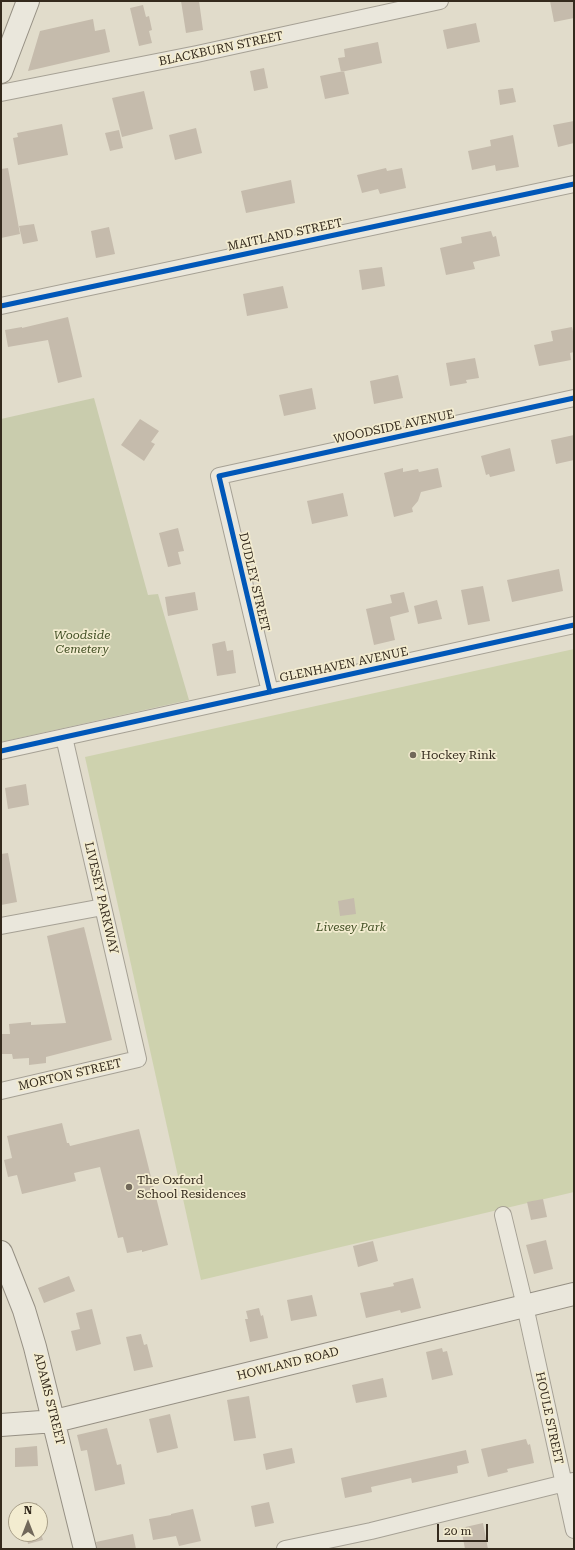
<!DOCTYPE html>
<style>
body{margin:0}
#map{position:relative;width:575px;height:1550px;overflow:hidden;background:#e1dccb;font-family:"Roboto Serif",serif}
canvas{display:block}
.frame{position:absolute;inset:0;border:2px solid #342a1d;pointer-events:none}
.north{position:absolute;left:8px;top:1502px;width:40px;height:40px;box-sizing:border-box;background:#f3ecd0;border:1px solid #a79e88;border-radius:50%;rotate:0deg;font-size:11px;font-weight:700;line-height:16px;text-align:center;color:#342a1d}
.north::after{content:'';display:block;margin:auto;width:14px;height:18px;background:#71685a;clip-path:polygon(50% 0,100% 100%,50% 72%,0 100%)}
.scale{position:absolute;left:437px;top:1524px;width:51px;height:18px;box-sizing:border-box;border:2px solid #342a1d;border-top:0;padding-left:5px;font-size:12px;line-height:14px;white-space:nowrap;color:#342a1d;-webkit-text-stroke:3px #f3ecd0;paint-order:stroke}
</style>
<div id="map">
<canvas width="575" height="1550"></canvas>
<div class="frame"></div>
<div class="north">N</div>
<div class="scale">20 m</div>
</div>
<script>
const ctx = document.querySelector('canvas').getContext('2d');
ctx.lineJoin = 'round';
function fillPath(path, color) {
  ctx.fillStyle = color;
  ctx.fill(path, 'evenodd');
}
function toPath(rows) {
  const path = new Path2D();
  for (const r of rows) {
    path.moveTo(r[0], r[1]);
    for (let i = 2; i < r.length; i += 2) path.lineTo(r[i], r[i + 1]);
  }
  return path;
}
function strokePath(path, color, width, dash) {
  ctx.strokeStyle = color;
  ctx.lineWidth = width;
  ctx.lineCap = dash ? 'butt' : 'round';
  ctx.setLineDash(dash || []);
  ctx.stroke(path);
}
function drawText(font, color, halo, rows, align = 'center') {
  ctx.font = font + ' "Roboto Serif",serif';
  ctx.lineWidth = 3.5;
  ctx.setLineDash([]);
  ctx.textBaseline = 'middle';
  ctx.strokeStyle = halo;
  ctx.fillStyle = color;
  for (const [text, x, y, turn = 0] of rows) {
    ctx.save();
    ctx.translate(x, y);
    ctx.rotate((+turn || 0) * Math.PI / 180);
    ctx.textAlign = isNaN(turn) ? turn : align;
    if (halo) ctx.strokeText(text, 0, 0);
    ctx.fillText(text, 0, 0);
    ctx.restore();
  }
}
fillPath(toPath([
 [574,649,574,1192,201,1280,85,757]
]), '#ced2ae');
fillPath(toPath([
 [94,398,148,595,158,594,189,700,1,742,1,419]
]), '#c9ccad');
fillPath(toPath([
 [181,1,199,1,203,30,186,33],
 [550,1,574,1,574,18,554,22],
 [143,5,146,17,149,16,152,30,149,31,152,43,139,46,130,8],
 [93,19,95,31,105,29,110,52,28,71,40,31],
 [476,23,480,42,447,49,443,30],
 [378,42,382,63,341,72,338,58,345,57,344,49],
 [264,68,268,88,254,91,250,71],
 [344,71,349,94,325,99,320,76],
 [513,88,516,102,500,105,498,90],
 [144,91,153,129,122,137,112,98],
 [574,121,574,143,558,147,553,125],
 [62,124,68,155,18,165,13,138,18,137,17,133],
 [196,128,202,153,175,160,169,135],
 [119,130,123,148,110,151,105,133],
 [513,135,519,167,496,171,495,165,472,170,468,151,491,146,490,140],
 [8,168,20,234,1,238,1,169],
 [386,168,387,171,402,168,406,188,380,194,378,189,362,193,357,175],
 [291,180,295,203,246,213,241,191],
 [34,224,38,241,23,244,19,226],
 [109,227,115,254,96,258,91,231],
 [491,231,493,237,496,236,500,256,473,262,475,269,446,275,440,248,462,243,461,237],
 [382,267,385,286,362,290,359,270],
 [283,286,288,308,247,316,243,294],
 [68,317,82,377,58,383,48,340,8,347,5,330,22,327,22,328],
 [572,327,574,336,574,352,570,353,571,360,539,366,534,345,553,341,551,331],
 [475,358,479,378,466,380,467,383,450,386,446,363],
 [398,375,403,398,374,404,370,381],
 [312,388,316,409,284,416,279,395],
 [140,419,159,431,151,442,155,444,144,461,121,445],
 [574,435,574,460,556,464,551,440],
 [510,448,515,471,490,477,489,474,486,475,481,456],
 [403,468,403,472,418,469,419,472,438,468,442,487,421,492,418,501,412,508,413,512,394,517,384,473],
 [343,493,348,516,312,524,307,501],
 [178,528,184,551,178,552,181,564,168,567,159,533],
 [559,569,563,591,512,602,507,580],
 [483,586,490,621,468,625,461,590],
 [195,592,198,610,168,616,165,597],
 [404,592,409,612,390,617,395,640,374,645,366,609,392,603,390,595],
 [437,600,442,619,418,624,414,606],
 [225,641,227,651,233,650,236,673,217,676,212,644],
 [26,784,29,805,8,809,5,788],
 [8,853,17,902,1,905,1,854],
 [354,898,356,914,340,916,338,901],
 [84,927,112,1040,46,1057,46,1063,29,1065,29,1058,13,1059,12,1054,1,1054,1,1034,10,1034,9,1024,31,1022,31,1025,66,1023,47,936],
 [62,1123,67,1143,69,1143,70,1146,139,1129,168,1245,142,1252,142,1250,127,1253,123,1237,118,1238,100,1167,74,1173,76,1181,22,1194,17,1175,8,1177,4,1160,12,1158,7,1136],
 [543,1199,547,1217,531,1220,527,1202],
 [546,1240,553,1269,534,1274,526,1245],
 [373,1241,378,1261,358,1267,353,1246],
 [69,1276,75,1291,44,1303,38,1288],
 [413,1278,421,1308,401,1313,400,1310,366,1318,360,1293,394,1286,393,1283],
 [312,1295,317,1316,291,1321,287,1300],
 [259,1308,261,1316,263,1315,268,1338,250,1342,245,1319,248,1319,246,1311],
 [92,1309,101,1344,76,1351,71,1331,80,1329,76,1313],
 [141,1334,144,1345,147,1344,153,1367,134,1371,126,1337],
 [442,1348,443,1352,447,1351,453,1375,432,1380,426,1352],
 [383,1378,387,1397,356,1403,352,1385],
 [249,1396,256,1438,234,1441,227,1400],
 [170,1414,178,1448,157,1453,149,1419],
 [107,1428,117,1465,121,1464,125,1484,95,1491,87,1450,81,1451,77,1435],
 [526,1439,528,1445,530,1444,534,1463,507,1469,508,1472,488,1477,481,1449],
 [37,1446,38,1466,15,1467,15,1448],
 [292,1448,295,1463,266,1470,263,1454],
 [466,1450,469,1463,457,1466,458,1473,412,1483,411,1478,371,1487,372,1492,345,1498,341,1478],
 [269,1502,274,1523,255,1527,251,1506],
 [37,1503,38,1510,20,1510,19,1507],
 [193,1509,201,1541,179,1546,176,1536,153,1540,149,1519,171,1515,171,1514],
 [483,1523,488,1549,465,1549,461,1528],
 [40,1530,43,1540,28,1544,26,1534,40,1534],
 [133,1534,136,1549,97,1549,96,1542]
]), '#c5bbac');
const minor = toPath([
 [1,93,197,54,440,1],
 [1,306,574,184],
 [270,692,219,476,574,398],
 [1,751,574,625],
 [1,926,103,907],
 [1,1091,138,1059,64,737],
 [503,1215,525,1306,574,1530],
 [285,1549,371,1531,573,1481]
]);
const secondary = toPath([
 [1,72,28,1],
 [1,1252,24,1310,35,1347,85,1549],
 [1,1425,55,1421,574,1294]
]);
strokePath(minor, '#a6a195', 18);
strokePath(secondary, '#969084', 24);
strokePath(minor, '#eae7dc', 16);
strokePath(secondary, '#eae7dc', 22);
strokePath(toPath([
 [1,306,574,184],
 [270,692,219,476,574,398],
 [1,751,574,625]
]), '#0057b8', 5);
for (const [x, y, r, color] of [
 [413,755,4,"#71685a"],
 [129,1187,4,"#71685a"]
]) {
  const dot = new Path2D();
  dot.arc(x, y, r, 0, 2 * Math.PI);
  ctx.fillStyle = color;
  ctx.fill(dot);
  strokePath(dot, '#f3ecd0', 1.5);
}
drawText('12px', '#342a1d', '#f3ecd0', [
 ["BLACKBURN STREET",221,49,-12],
 ["MAITLAND STREET",285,235,-12],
 ["WOODSIDE AVENUE",394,427,-12],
 ["DUDLEY STREET",254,582,77],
 ["GLENHAVEN AVENUE",344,665,-12],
 ["LIVESEY PARKWAY",101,898,77],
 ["MORTON STREET",70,1075,-13],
 ["HOWLAND ROAD",288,1364,-14],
 ["ADAMS STREET",49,1399,76],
 ["HOULE STREET",549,1418,78]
]);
drawText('italic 12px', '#425025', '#f3ecd0', [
 ["Woodside",82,635],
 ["Cemetery",82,649],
 ["Livesey Park",351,927]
]);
drawText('12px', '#342a1d', '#f3ecd0', [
 ["Hockey Rink",421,755],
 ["The Oxford",137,1180],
 ["School Residences",137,1194]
], 'left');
</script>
